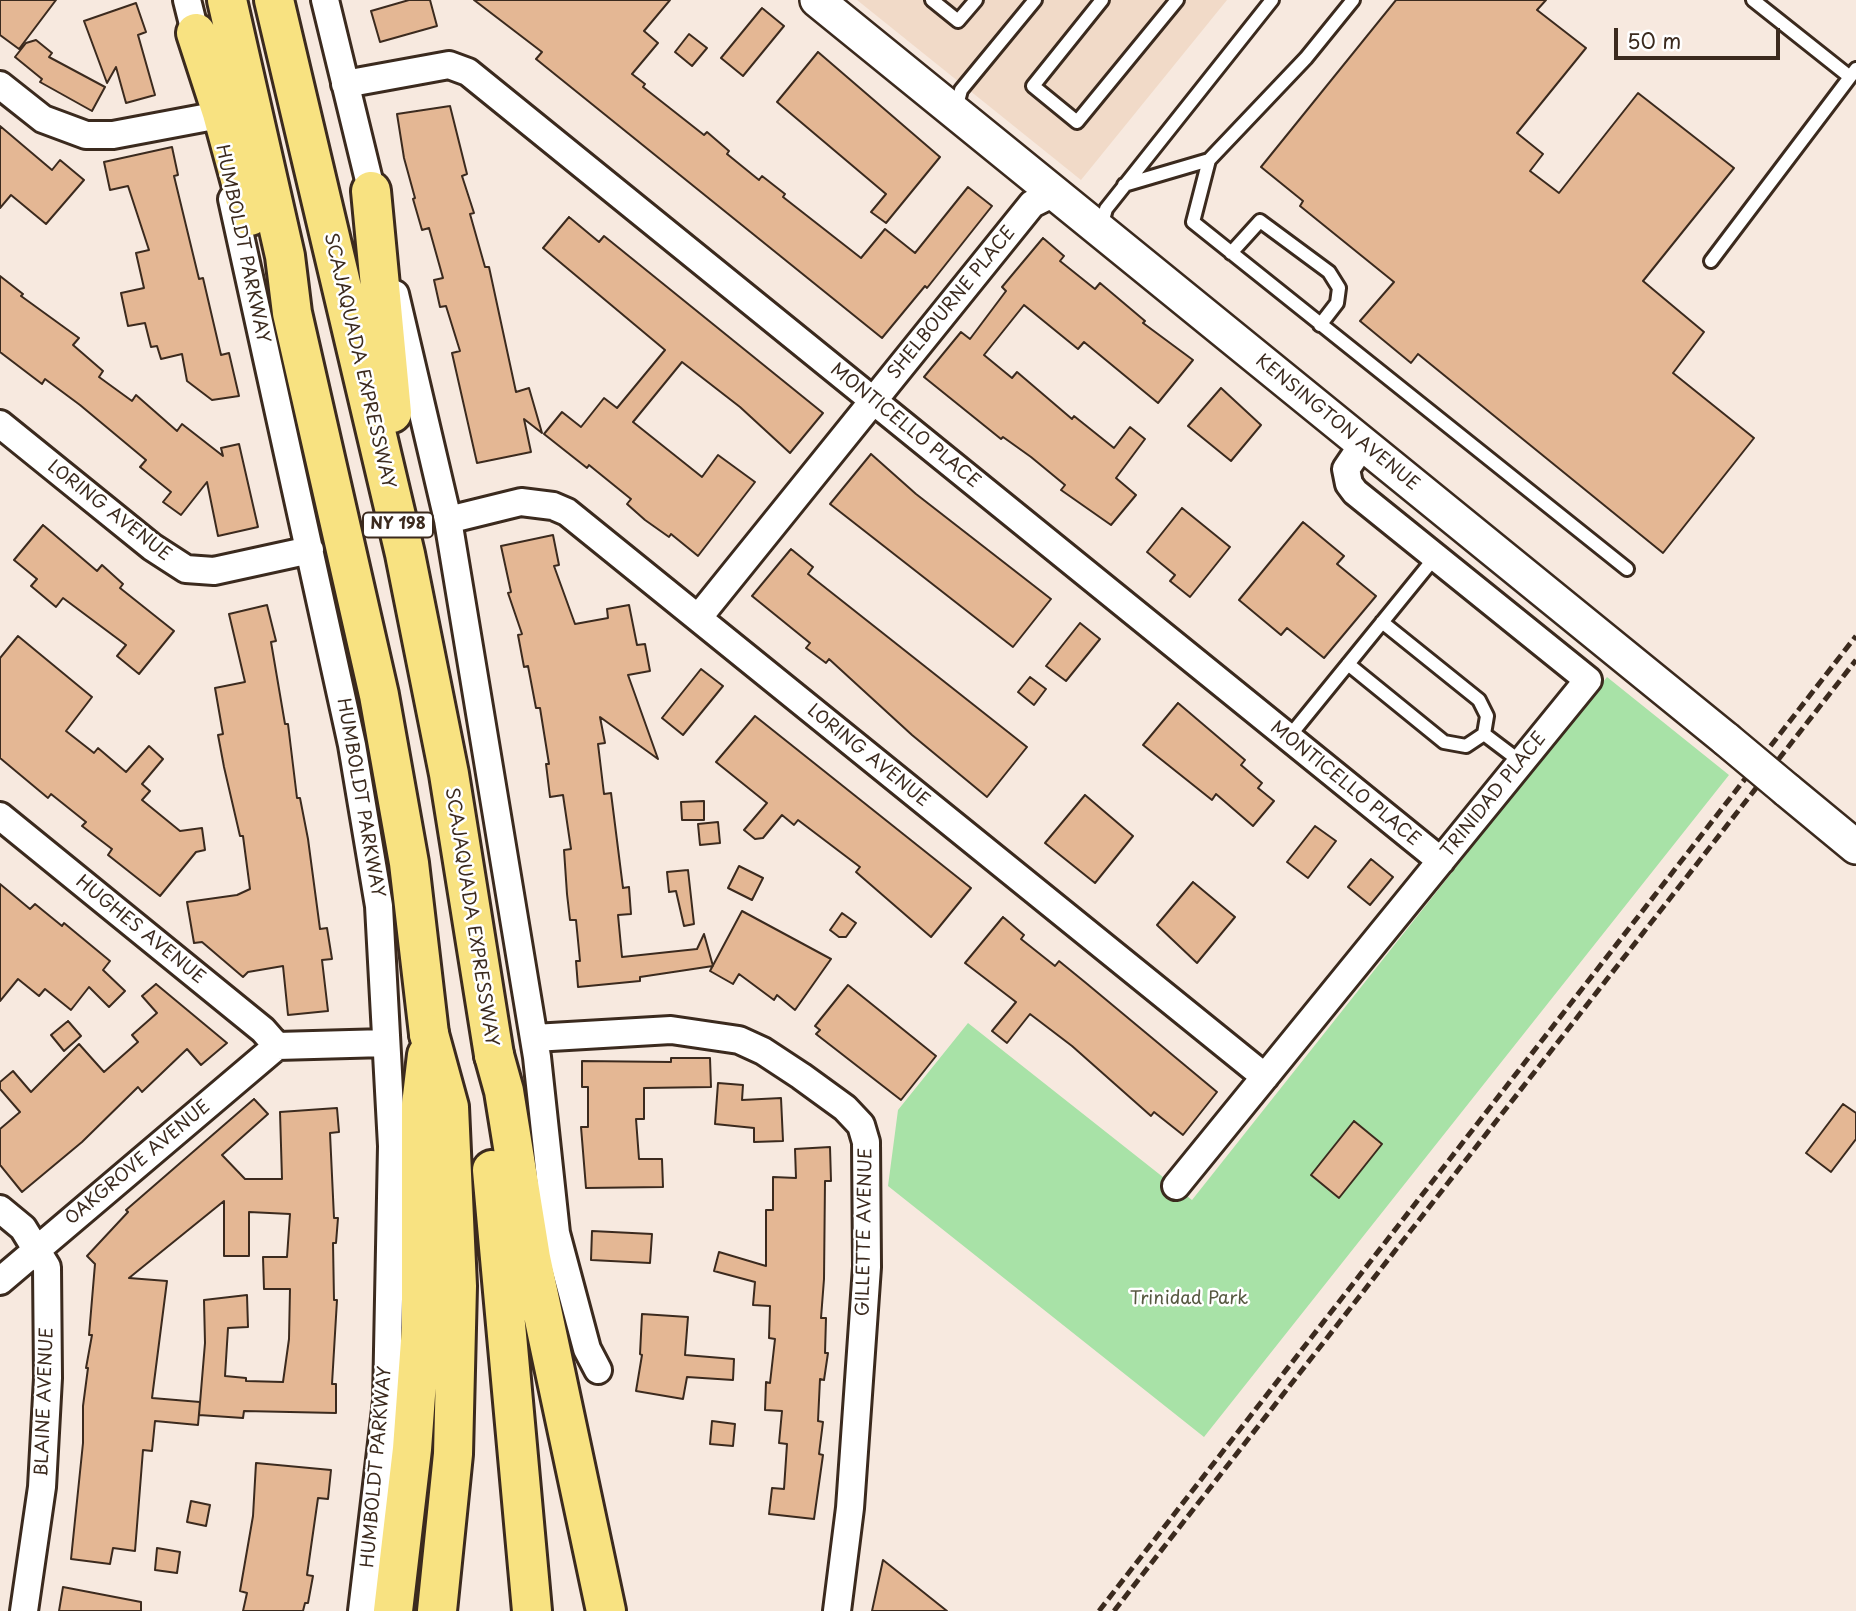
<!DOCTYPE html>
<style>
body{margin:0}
#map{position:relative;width:1856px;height:1611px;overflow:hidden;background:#f7e9df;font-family:"Playpen Sans",sans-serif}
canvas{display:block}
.scale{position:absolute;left:1614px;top:28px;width:166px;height:32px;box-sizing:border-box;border:4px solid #3b2a1e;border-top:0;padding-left:9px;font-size:21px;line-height:24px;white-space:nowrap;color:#3b2a1e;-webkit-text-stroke:5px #fff;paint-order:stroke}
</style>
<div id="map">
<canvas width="1856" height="1611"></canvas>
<div class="scale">50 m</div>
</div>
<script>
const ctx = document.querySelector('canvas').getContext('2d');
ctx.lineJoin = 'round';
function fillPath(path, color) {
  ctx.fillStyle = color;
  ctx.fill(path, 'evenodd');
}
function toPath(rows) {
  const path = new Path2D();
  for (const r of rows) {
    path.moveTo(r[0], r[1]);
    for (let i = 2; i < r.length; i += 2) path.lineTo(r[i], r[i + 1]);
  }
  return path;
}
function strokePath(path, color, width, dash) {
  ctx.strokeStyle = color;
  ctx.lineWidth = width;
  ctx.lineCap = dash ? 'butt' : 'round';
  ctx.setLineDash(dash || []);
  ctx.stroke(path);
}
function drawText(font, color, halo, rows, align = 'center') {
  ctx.font = font + ' "Playpen Sans",sans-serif';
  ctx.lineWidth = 5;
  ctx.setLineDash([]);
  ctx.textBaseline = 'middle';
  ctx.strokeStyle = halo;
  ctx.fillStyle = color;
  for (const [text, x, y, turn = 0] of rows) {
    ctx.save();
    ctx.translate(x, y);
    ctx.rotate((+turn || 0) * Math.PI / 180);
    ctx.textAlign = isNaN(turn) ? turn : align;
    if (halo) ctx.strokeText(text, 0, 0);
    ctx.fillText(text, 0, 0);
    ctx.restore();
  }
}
fillPath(toPath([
 [857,0,1227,0,1081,180]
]), '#f1dac8');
fillPath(toPath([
 [1607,677,1729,775,1204,1437,888,1186,898,1110,968,1023,1192,1200]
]), '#a8e2a7');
const building = toPath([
 [0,0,56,0,19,49,0,35,0,0],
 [409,0,430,0,437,26,380,42,371,11,409,0],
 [474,0,670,0,644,31,658,43,632,74,645,84,643,87,704,135,707,132,729,151,727,154,759,180,762,176,785,194,783,197,861,258,885,229,915,253,968,187,992,206,927,288,925,286,882,338,536,59,542,52,474,0],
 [1396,0,1546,0,1537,10,1586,48,1517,133,1543,154,1530,171,1559,193,1638,93,1734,168,1643,281,1704,332,1673,373,1754,438,1663,553,1418,354,1411,363,1360,321,1394,282,1300,206,1303,201,1261,167,1396,0],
 [136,3,146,32,138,35,155,95,126,103,116,67,107,83,84,21,136,3],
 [762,8,784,26,743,76,721,58,762,8],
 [689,34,707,48,692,66,675,52,689,34],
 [36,40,52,53,49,57,105,87,92,111,40,82,42,79,15,57,26,43,36,40],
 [818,52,940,157,886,223,871,212,886,194,777,102,818,52],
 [450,106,467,174,462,176,474,213,470,214,485,267,489,267,516,392,529,388,542,433,524,419,531,452,477,463,452,353,460,351,446,306,440,307,434,280,443,278,429,228,422,230,413,199,415,198,404,158,397,114,450,106],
 [0,126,52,170,60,160,84,180,46,224,11,195,0,208,0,126],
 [172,147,178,175,174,176,199,279,203,278,221,355,229,353,239,396,212,400,187,381,182,354,161,359,157,346,151,347,145,323,128,326,121,293,144,288,136,253,149,250,128,186,110,190,104,162,172,147],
 [569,217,599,242,604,236,823,413,790,453,740,407,682,362,633,422,702,477,718,455,755,482,698,556,671,534,669,537,645,520,627,504,631,499,589,465,587,468,544,434,562,412,581,427,604,398,617,408,665,350,543,248,569,217],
 [1043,238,1064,256,1060,261,1095,289,1100,283,1145,321,1143,323,1193,360,1158,403,1084,342,1078,349,1024,305,984,355,1012,378,1017,372,1072,419,1074,416,1114,448,1130,427,1145,439,1116,478,1136,495,1111,525,1061,490,1065,485,1031,457,1003,437,1001,439,924,377,961,332,970,339,1006,291,1002,287,1043,238],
 [0,276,23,294,21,296,79,338,73,345,103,371,99,377,132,401,136,395,177,431,182,424,223,456,221,448,239,444,258,527,218,536,207,482,181,515,163,502,171,492,140,467,146,460,80,405,45,379,42,384,0,352,0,276],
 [1221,388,1261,425,1231,461,1188,426,1221,388],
 [871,454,916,494,1051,599,1013,647,830,504,871,454],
 [1182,508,1230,547,1190,597,1170,581,1175,575,1147,552,1182,508],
 [1303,522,1344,556,1337,564,1376,596,1324,658,1287,628,1281,635,1239,600,1303,522],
 [43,525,97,571,102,565,123,584,120,588,174,631,139,674,117,656,126,645,63,598,56,607,31,586,37,579,14,560,43,525],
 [553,535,559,565,554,566,575,624,608,618,607,609,629,605,637,645,645,644,650,671,628,675,658,759,600,717,605,743,598,744,604,794,611,793,623,888,629,887,631,914,618,915,622,957,697,949,704,934,713,966,640,977,640,981,578,987,576,961,580,961,576,920,570,920,567,894,564,850,571,849,563,795,550,797,546,764,549,764,540,708,536,708,528,666,524,667,518,635,522,634,508,593,511,592,501,546,553,535],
 [791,549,813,567,808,574,1027,747,987,797,912,735,829,659,826,663,806,648,810,643,752,596,791,549],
 [267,605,276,641,271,642,285,724,288,724,297,798,300,798,308,839,320,929,327,928,332,959,322,960,328,1011,288,1015,283,966,248,972,243,977,202,942,194,943,187,902,237,895,250,889,243,836,240,836,224,767,218,735,223,734,215,688,245,682,229,614,267,605],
 [1080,623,1100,639,1066,681,1046,666,1080,623],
 [18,636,92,697,66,731,94,753,98,748,126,772,149,746,163,759,142,784,150,791,142,800,180,831,202,828,205,850,196,852,160,896,108,855,112,849,82,826,86,822,51,794,48,798,0,758,0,658,18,636],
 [701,669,723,686,683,735,662,718,701,669],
 [1030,677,1046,689,1034,705,1018,692,1030,677],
 [1178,703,1245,760,1241,765,1262,783,1258,788,1274,801,1253,826,1216,794,1212,800,1143,745,1178,703],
 [755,716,971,888,931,937,856,872,860,867,798,820,794,825,782,815,763,838,755,839,744,830,767,803,716,762,755,716],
 [1085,795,1133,836,1095,883,1045,843,1085,795],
 [704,801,704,820,682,820,681,802,704,801],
 [718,822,720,843,700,845,698,824,718,822],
 [1315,826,1336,841,1308,878,1287,862,1315,826],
 [1371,859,1393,877,1370,905,1348,887,1371,859],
 [739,866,763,878,752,900,728,888,739,866],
 [688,870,694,924,684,926,676,891,669,892,667,872,688,870],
 [1193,882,1235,917,1197,963,1157,925,1193,882],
 [0,884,30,909,35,904,62,926,64,923,110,961,103,970,125,991,109,1007,89,987,71,1010,45,989,39,996,18,979,0,1001,0,884],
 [742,911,831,959,795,1010,777,995,774,1000,739,974,733,984,710,971,742,911],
 [842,913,856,923,846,937,839,937,830,930,842,913],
 [1003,917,1024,935,1021,939,1055,966,1059,961,1086,983,1217,1092,1183,1135,1154,1112,1151,1116,1072,1046,1030,1014,1007,1043,992,1031,1016,1002,965,963,1003,917],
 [156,984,227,1043,201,1065,187,1049,142,1092,138,1087,82,1142,22,1192,0,1165,0,1129,20,1112,0,1089,0,1082,13,1071,31,1092,79,1044,104,1072,138,1042,132,1035,157,1013,142,996,156,984],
 [848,985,936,1056,901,1100,816,1034,820,1030,815,1026,848,985],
 [68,1021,81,1036,64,1051,51,1035,68,1021],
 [671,1058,710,1058,711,1087,644,1088,644,1119,636,1119,639,1159,662,1159,663,1187,586,1188,581,1127,588,1127,588,1087,582,1087,582,1061,671,1062,671,1058],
 [718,1083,743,1085,742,1100,781,1098,783,1141,754,1142,754,1128,715,1124,718,1083],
 [254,1099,268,1114,222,1155,245,1179,282,1179,280,1112,337,1108,339,1132,330,1133,334,1218,338,1218,336,1243,333,1243,334,1300,337,1300,332,1384,336,1384,336,1413,244,1411,243,1418,199,1415,205,1343,204,1300,247,1295,248,1327,228,1328,225,1376,246,1378,246,1381,283,1382,289,1339,290,1289,264,1289,263,1257,287,1257,290,1214,249,1212,249,1256,224,1256,224,1201,129,1278,167,1281,152,1398,200,1402,198,1425,155,1421,152,1451,143,1450,135,1551,113,1548,110,1564,71,1559,83,1443,83,1406,88,1368,86,1368,92,1335,89,1335,95,1264,87,1256,128,1212,126,1210,254,1099],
 [1843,1104,1856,1113,1856,1139,1831,1172,1806,1153,1843,1104],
 [1354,1121,1382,1144,1339,1198,1311,1175,1354,1121],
 [830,1147,831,1181,825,1181,824,1279,821,1318,826,1318,825,1353,828,1353,824,1380,820,1379,818,1421,823,1422,819,1454,823,1455,814,1519,769,1514,772,1488,784,1489,787,1444,779,1443,782,1411,765,1410,766,1382,770,1383,775,1339,769,1338,770,1306,753,1305,755,1282,714,1271,719,1252,766,1266,766,1210,773,1210,773,1177,796,1178,795,1149,830,1147],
 [592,1231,652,1234,650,1263,591,1260,592,1231],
 [642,1314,688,1317,685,1355,734,1359,733,1380,687,1377,683,1399,636,1391,642,1355,640,1354,642,1314],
 [712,1421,735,1424,733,1446,710,1444,712,1421],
 [256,1463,331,1470,328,1499,318,1498,307,1575,313,1576,308,1603,305,1603,303,1611,243,1611,247,1593,240,1591,253,1516,256,1463],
 [191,1501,210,1505,206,1526,187,1522,191,1501],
 [157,1548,180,1552,177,1573,155,1570,157,1548],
 [883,1560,947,1611,872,1611,883,1560],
 [63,1587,141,1602,141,1611,59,1611,63,1587]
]);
fillPath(building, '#e4b794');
strokePath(building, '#3b2a1e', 2);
const service = toPath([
 [932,0,958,21,976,0],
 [1102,0,1033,86,1077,122,1177,0],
 [1753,0,1850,77],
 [956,109,961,90,1035,0],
 [1209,160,1193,222,1627,569],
 [1124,185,1209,160,1306,58,1353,0],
 [1101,227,1106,209,1272,0],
 [1231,253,1260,221,1329,272,1339,288,1337,303,1320,325],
 [1711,261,1856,69],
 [1348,664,1444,742,1466,746,1484,734,1487,716,1479,700,1382,622],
 [1484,734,1521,762],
 [1288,738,1436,556]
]);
const minor = toPath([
 [187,0,199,48],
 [325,0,375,205],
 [345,84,449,65,468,72,1441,861],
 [0,85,43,119,86,135,113,135,214,116],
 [232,199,352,745,379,906,392,1146,387,1401,362,1611],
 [395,294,448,520,537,1057,556,1233,587,1349,598,1370],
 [0,424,152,547,186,569,214,571,310,550],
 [448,520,521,502,553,506,567,512,1265,1077],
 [698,618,1032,204,1054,193],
 [0,816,263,1030,277,1046],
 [534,1038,671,1030,739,1040,763,1051,801,1076,845,1108,861,1125,866,1142,867,1267,850,1508,837,1611],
 [277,1046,386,1043],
 [1176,1186,1588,680,1355,492,1349,484,1346,469,1363,444],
 [0,1209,23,1228,47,1267,48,1378,42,1487,24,1611],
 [0,1281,277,1046]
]);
const tertiary = toPath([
 [817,0,1726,739],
 [1787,790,1856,847]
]);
const trunk = toPath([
 [227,0,285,256,292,313,379,695,409,863,429,1034],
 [274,0,405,554,449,774,494,1055],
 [196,33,222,113,250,216],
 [371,191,392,413]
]);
const motorway = toPath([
 [429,1034,449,1107,457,1286,453,1454,437,1611],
 [494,1055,504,1091,531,1258,606,1611],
 [492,1170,532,1611],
 [393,1611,412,1449,421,1328,421,1105,427,1055]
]);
strokePath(service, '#3b2a1e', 18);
strokePath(minor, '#3b2a1e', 32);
strokePath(tertiary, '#3b2a1e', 38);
strokePath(trunk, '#3b2a1e', 44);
strokePath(motorway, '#3b2a1e', 44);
strokePath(service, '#fff', 12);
strokePath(minor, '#fff', 26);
strokePath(tertiary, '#fff', 33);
strokePath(trunk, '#f8e281', 38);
strokePath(motorway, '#f8e281', 38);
strokePath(toPath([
 [1099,1611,1856,636],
 [1114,1611,1856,660]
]), '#3b2a1e', 5, [10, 5]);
const tertiaryBridge = toPath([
 [1726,739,1787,790]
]);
strokePath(tertiaryBridge, '#3b2a1e', 38, []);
strokePath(tertiaryBridge, '#fff', 33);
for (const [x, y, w] of [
 [398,525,70]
]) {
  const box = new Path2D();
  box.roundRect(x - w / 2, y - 12.5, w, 25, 5);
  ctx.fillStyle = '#fff';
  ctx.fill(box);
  strokePath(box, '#3b2a1e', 2);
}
drawText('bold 16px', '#3b2a1e', null, [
 ["NY 198",398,525]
]);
drawText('18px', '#3b2a1e', '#fff', [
 ["HUMBOLDT PARKWAY",242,244,78],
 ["SHELBOURNE PLACE",952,303,-51],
 ["SCAJAQUADA EXPRESSWAY",359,361,77],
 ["KENSINGTON AVENUE",1337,423,39],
 ["MONTICELLO PLACE",905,426,39],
 ["LORING AVENUE",109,511,38],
 ["LORING AVENUE",868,756,39],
 ["MONTICELLO PLACE",1345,784,39],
 ["TRINIDAD PLACE",1494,795,-51],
 ["HUMBOLDT PARKWAY",360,798,80],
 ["SCAJAQUADA EXPRESSWAY",471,917,81],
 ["HUGHES AVENUE",140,930,39],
 ["OAKGROVE AVENUE",138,1163,-40],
 ["GILLETTE AVENUE",865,1232,-89],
 ["BLAINE AVENUE",45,1402,-88],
 ["HUMBOLDT PARKWAY",377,1467,-85]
]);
drawText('18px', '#565840', '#fff', [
 ["Trinidad Park",1189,1299]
]);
</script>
